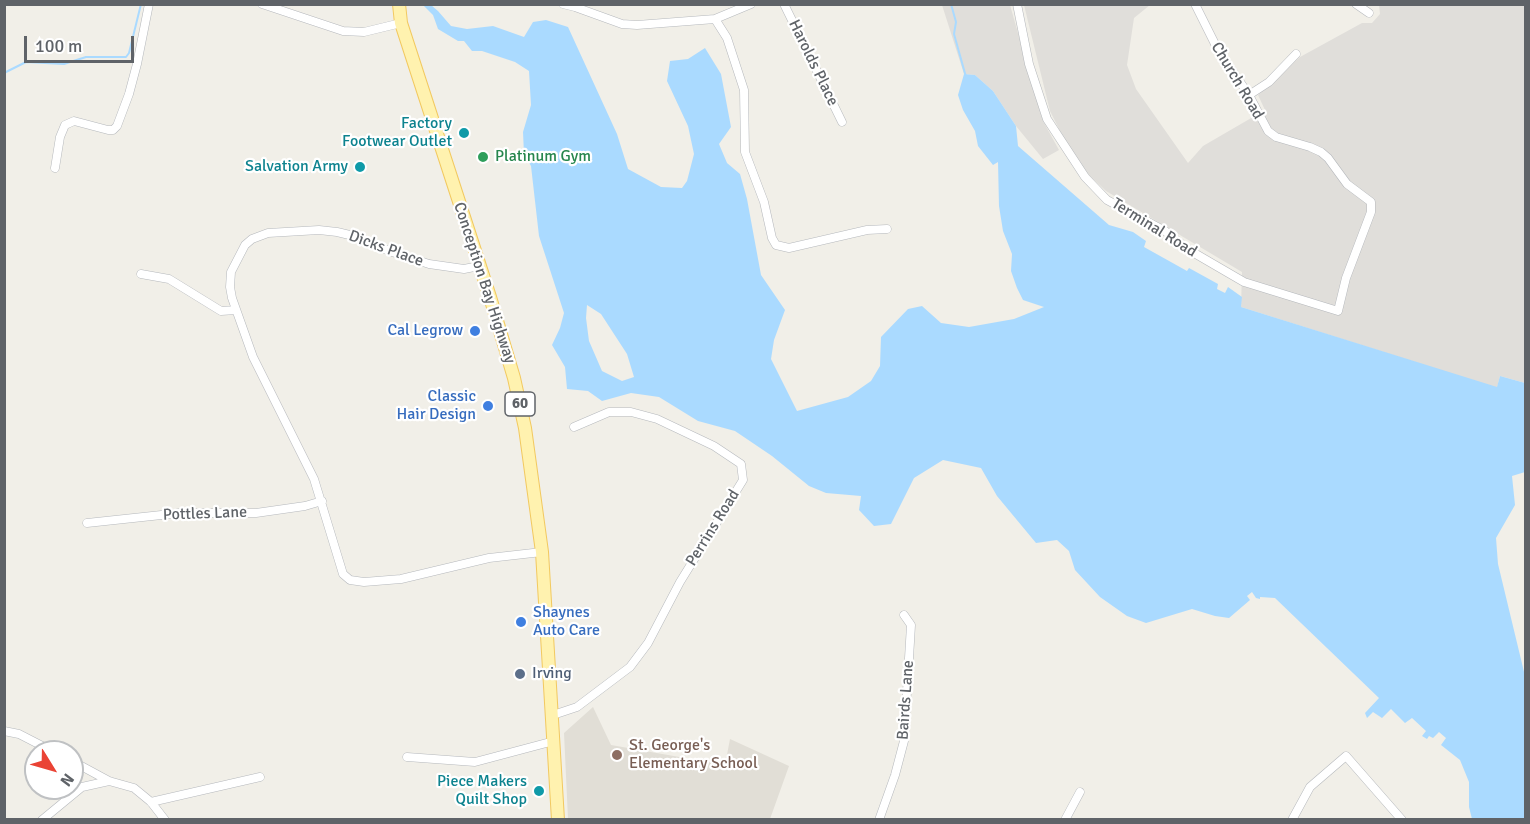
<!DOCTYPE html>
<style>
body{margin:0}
#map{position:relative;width:1530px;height:824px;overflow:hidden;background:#f1efe8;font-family:Signika,sans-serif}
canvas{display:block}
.frame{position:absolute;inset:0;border:6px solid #5f6368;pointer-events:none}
.north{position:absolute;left:24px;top:740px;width:60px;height:60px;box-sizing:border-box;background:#fff;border:2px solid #bfc1c3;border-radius:50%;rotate:127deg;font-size:16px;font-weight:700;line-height:24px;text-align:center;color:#5f6368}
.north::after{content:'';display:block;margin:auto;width:21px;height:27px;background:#ea4335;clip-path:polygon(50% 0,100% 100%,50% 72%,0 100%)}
.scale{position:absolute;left:24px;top:36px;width:110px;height:27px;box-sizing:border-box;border:3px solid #5f6368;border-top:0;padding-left:8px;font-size:18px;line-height:21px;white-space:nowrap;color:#5f6368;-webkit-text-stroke:4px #fff;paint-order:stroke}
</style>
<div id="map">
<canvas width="1530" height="824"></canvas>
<div class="frame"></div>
<div class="north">N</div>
<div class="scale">100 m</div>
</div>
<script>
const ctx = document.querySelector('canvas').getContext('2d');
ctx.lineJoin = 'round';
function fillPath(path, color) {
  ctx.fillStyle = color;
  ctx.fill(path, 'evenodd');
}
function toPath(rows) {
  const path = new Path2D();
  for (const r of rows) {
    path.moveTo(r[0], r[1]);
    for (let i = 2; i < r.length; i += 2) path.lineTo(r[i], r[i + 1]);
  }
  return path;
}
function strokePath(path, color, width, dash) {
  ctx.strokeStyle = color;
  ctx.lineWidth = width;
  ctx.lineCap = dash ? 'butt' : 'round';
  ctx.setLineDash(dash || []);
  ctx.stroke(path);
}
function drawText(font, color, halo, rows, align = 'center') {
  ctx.font = font + ' Signika,sans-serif';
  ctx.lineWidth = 4.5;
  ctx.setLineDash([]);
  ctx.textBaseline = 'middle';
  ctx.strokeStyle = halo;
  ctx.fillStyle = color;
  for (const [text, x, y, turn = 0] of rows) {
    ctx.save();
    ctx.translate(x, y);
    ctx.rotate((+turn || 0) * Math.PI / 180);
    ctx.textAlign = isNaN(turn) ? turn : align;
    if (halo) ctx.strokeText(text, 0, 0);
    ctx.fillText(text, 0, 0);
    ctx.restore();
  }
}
fillPath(toPath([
 [942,5,1010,5,1043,121,1059,150,1043,159,1016,126,993,91,975,75,964,74],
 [1024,5,1150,5,1134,18,1127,65,1136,89,1188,163,1203,146,1265,110,1258,95,1300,57,1362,23,1372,23,1380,14,1379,5,1525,5,1525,383,1500,376,1497,388,1241,307,1242,272,1106,191,1085,171,1067,145,1050,111]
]), '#e0deda');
fillPath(toPath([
 [593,707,611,745,725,765,730,739,789,766,770,819,568,819,564,733]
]), '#e1ded6');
fillPath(toPath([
 [423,5,431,5,438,11,451,26,467,29,493,26,524,37,533,22,546,20,568,27,617,134,628,169,661,187,682,188,687,181,694,154,688,126,667,81,670,61,688,59,705,48,721,74,731,127,719,144,727,163,740,174,747,199,761,275,785,310,774,340,771,359,797,411,848,397,871,381,880,366,881,337,908,309,922,306,941,323,969,327,1014,319,1044,307,1023,300,1017,288,1011,271,1012,254,1003,231,999,206,998,162,993,165,978,146,975,131,963,110,958,95,964,74,975,75,993,91,1016,126,1018,146,1109,225,1133,232,1146,241,1144,247,1187,271,1189,268,1218,284,1217,289,1225,293,1228,287,1242,297,1241,307,1497,387,1500,376,1525,383,1525,472,1512,476,1515,505,1496,538,1498,564,1525,676,1525,819,1472,819,1469,807,1469,782,1460,760,1441,745,1446,738,1439,732,1433,738,1429,736,1427,739,1422,736,1426,731,1412,718,1405,723,1391,709,1382,718,1373,712,1367,718,1365,713,1379,698,1275,598,1260,597,1260,599,1256,598,1252,592,1247,596,1250,600,1229,618,1215,616,1192,609,1146,623,1127,616,1100,597,1075,570,1069,551,1057,540,1036,543,997,496,981,468,943,460,914,478,891,524,874,526,859,510,861,496,826,493,809,486,772,456,735,431,698,421,659,397,631,393,602,401,588,391,567,389,565,367,552,345,560,328,564,313,539,236,531,166,524,154,523,132,531,105,529,71,515,62,482,51,472,51,464,41,458,41,438,29,433,15],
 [587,305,601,314,627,354,634,377,622,381,602,371,589,341,586,318]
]), '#aadaff');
strokePath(toPath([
 [951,4,956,22,954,34,966,77],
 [4,73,26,62,64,64,86,57,126,57,129,53,141,4]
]), '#aadaff', 2);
const street = toPath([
 [262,4,343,31,364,32,401,23],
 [563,4,575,7,622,24,637,25,715,19,751,4],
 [784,4,842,122],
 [1017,4,1029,64,1047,119,1085,177,1107,200,1165,231,1189,250,1244,282,1338,311,1346,278,1371,212,1371,202,1347,184,1328,158,1321,152,1310,147,1276,137,1268,131,1249,95,1218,50,1195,4],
 [1356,4,1369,13],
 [715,19,727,38,744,90,745,152,764,202,772,238,776,245,789,248,867,230,887,229],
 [1249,95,1269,82,1296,54],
 [55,168,60,137,65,125,74,121,108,130,113,130,117,126,129,94,137,64,149,4],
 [479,266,464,269,429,264,389,251,358,237,337,232,319,230,268,233,252,239,245,245,231,272,230,287,232,298,253,357,314,479,343,574,350,580,364,582,401,579,489,558,542,552],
 [141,274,169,279,221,311,236,310],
 [87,523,180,513,256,513,305,506,322,501],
 [553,715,577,707,630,667,648,643,680,582,743,480,741,464,714,446,657,419,631,412,609,412,574,427],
 [4,731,19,734,54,752],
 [407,757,475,762,554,741],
 [72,761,109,781,134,788,151,802,165,820],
 [151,802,260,777],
 [42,820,82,787,109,781],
 [879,820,895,775,904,741,911,625,904,615],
 [1065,820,1080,792],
 [1292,820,1310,787,1346,756,1402,820]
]);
const primary = toPath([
 [399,4,401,23,490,297,514,378,525,428,542,552,558,820]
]);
strokePath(street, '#b5b8bc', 9);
strokePath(primary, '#f2c960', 14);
strokePath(street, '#fff', 8);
strokePath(primary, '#fff2af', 12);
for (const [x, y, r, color] of [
 [464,133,6,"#0f9aa8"],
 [483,157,6,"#2e9e5b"],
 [360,167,6,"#0f9aa8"],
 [475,331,6,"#3f7fe0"],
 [488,406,6,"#3f7fe0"],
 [521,622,6,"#3f7fe0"],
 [520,674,6,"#5c6f8a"],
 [617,755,6,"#8d6e63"],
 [539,791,6,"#0f9aa8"]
]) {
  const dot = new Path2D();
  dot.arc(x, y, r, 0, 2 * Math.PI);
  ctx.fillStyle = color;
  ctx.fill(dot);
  strokePath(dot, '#fff', 2);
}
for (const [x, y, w] of [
 [520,404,30]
]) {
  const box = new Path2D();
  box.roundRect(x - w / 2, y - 12, w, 24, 4.5);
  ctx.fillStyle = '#fff';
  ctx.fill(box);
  strokePath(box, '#5f6368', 1.5);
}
drawText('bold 15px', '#5f6368', null, [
 ["60",520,404]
]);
drawText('16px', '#5f6368', '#fff', [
 ["Harolds Place",813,63,64],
 ["Church Road",1237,81,59],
 ["Terminal Road",1154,228,32],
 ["Dicks Place",386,249,20],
 ["Conception Bay Highway",484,283,72],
 ["Pottles Lane",205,514,-2],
 ["Perrins Road",713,528,-58],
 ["Bairds Lane",906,700,-86]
]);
drawText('16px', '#0d838f', '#fff', [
 ["Factory",452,124],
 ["Footwear Outlet",452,142],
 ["Salvation Army",348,167],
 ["Piece Makers",527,782],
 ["Quilt Shop",527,800]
], 'right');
drawText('16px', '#27864d', '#fff', [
 ["Platinum Gym",495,157]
], 'left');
drawText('16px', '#366cbe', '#fff', [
 ["Cal Legrow",463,331],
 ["Classic",476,397],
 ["Hair Design",476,415],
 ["Shaynes",533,613,"left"],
 ["Auto Care",533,631,"left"]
], 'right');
drawText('16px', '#4e5e75', '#fff', [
 ["Irving",532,674]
], 'left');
drawText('16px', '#785e54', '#fff', [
 ["St. George's",629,746],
 ["Elementary School",629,764]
], 'left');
</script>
